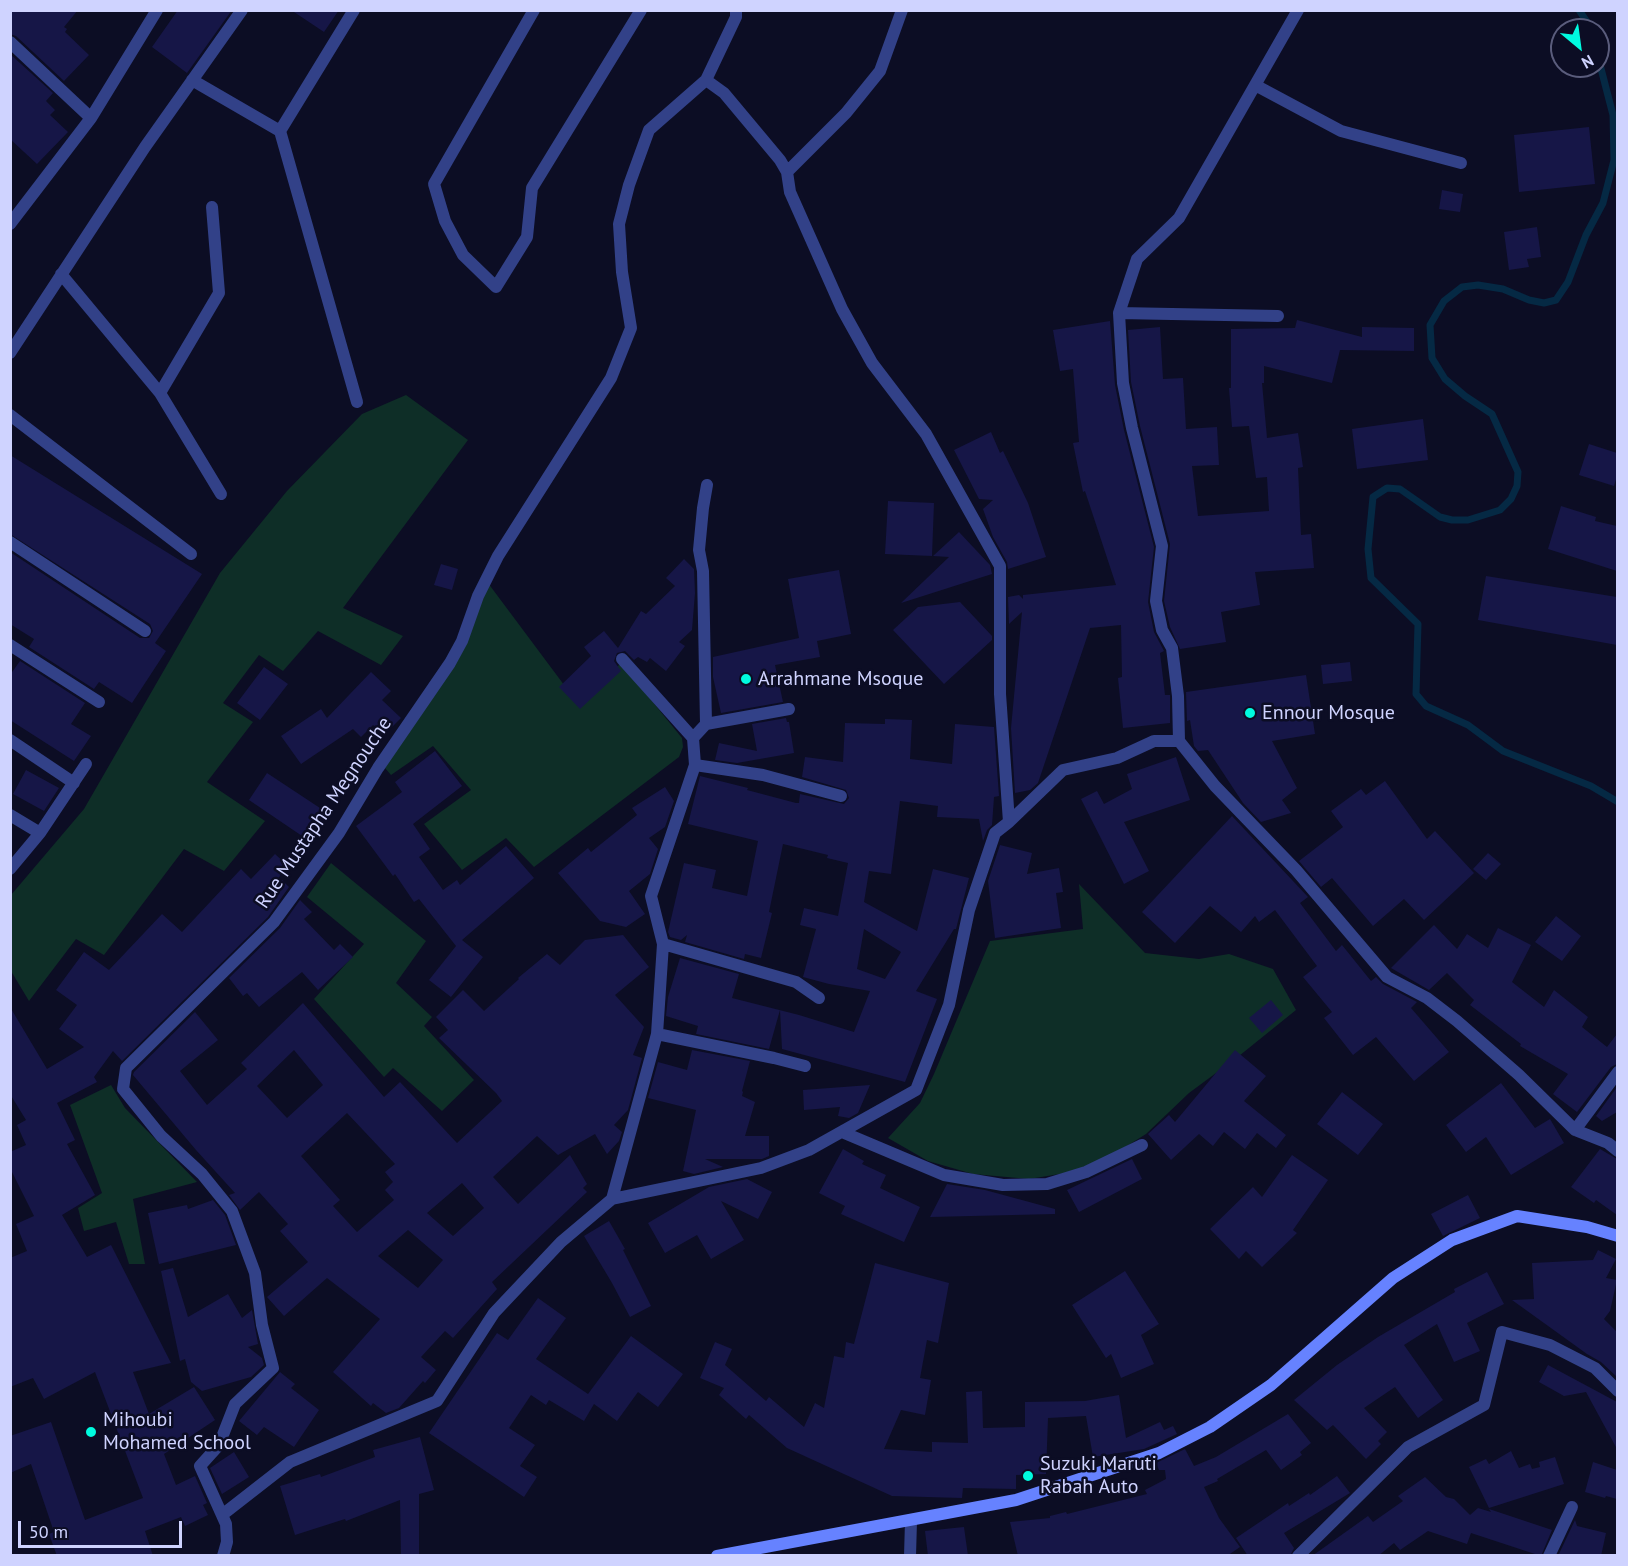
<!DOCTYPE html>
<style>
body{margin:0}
#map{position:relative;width:1628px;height:1566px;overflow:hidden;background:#0c0d24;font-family:"PT Sans",sans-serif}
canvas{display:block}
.frame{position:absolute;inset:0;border:12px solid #cfd3ff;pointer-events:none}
.north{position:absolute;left:1550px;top:18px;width:60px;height:60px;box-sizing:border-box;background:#0c0d24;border:2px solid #5a5c7c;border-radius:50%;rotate:151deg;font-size:16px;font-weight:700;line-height:24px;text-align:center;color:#cfd3ff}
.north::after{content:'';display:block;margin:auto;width:21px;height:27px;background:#00fadf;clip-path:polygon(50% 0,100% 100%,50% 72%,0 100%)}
.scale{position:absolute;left:18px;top:1521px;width:164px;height:27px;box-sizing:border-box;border:3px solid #cfd3ff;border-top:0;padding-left:8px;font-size:18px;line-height:21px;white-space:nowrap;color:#cfd3ff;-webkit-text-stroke:4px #0c0d24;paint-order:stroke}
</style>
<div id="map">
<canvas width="1628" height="1566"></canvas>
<div class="frame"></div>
<div class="north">N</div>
<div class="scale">50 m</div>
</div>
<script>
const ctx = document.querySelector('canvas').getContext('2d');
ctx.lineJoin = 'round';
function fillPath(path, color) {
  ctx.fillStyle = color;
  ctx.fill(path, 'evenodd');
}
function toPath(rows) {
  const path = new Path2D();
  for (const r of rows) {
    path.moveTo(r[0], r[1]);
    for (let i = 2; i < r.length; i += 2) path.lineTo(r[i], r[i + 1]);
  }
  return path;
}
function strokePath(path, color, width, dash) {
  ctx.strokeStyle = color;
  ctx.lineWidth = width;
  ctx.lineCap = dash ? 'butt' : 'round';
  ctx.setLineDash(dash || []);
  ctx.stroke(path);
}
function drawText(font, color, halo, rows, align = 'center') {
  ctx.font = font + ' "PT Sans",sans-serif';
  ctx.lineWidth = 5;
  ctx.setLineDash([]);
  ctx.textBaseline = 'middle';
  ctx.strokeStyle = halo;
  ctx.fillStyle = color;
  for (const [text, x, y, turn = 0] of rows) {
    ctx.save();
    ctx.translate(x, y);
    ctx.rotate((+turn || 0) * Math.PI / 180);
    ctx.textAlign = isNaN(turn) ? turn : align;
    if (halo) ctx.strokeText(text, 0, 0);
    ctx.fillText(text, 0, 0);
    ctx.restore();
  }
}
fillPath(toPath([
 [406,395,468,440,343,608,403,636,381,665,318,631,283,671,259,655,223,703,253,722,207,782,265,821,224,871,184,849,104,955,76,939,29,1001,11,971,11,895,84,809,220,573,287,491,362,414],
 [488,583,579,705,621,663,682,738,683,747,679,757,534,867,506,838,462,870,424,824,471,790,433,746,391,775,385,768],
 [331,863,426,941,396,983,432,1017,424,1026,474,1080,442,1111,393,1068,384,1077,314,999,364,944,307,897],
 [1079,884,1145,953,1199,959,1229,954,1273,969,1296,1010,1239,1056,1189,1093,1146,1134,1114,1154,1072,1172,1029,1179,973,1174,928,1161,888,1138,920,1103,934,1074,990,941,1083,929],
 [111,1085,125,1108,197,1182,133,1199,145,1264,129,1264,116,1222,84,1231,78,1208,102,1193,70,1105]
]), '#0e2e27');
strokePath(toPath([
 [1579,10,1587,22,1589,30],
 [1598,57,1613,115,1614,160,1603,203,1586,235,1568,282,1556,300,1544,303,1529,300,1503,289,1478,285,1462,287,1444,301,1430,325,1432,358,1445,379,1465,396,1492,414,1518,472,1517,486,1511,499,1500,510,1468,520,1452,520,1440,517,1400,489,1387,488,1373,497,1368,549,1371,578,1418,624,1416,694,1426,706,1468,725,1503,751,1591,786,1618,802]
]), '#052944', 7);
fillPath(toPath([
 [10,10,78,10,64,27,67,29,65,32,89,55,64,81,16,36,10,34],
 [178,10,232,10,187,73,152,47],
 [291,10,339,10,324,32],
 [10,54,53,93,46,101,55,110,50,115,68,132,37,164,10,139],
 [1589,127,1595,184,1519,192,1514,135],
 [1442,190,1463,194,1460,212,1439,209],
 [1537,227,1541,257,1527,259,1529,267,1509,270,1504,232],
 [1297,320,1362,337,1362,327,1414,328,1414,351,1340,350,1332,383,1264,366,1264,383,1262,383,1267,438,1298,433,1303,467,1298,468,1301,535,1311,534,1314,568,1255,572,1260,605,1221,612,1226,642,1180,649,1170,627,1164,601,1170,544,1140,426,1131,382,1128,330,1160,327,1163,379,1183,378,1186,429,1217,427,1219,465,1192,466,1198,516,1269,511,1267,477,1256,478,1249,426,1232,427,1229,388,1231,388,1231,329,1295,328],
 [1110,321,1115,385,1124,430,1154,547,1148,602,1154,632,1164,651,1160,653,1165,695,1170,695,1170,723,1123,728,1118,678,1122,677,1121,625,1090,628,1038,783,1030,790,1015,793,1011,728,1022,612,1009,624,1008,597,1019,595,1023,599,1023,595,1116,585,1085,491,1083,492,1073,443,1079,442,1073,369,1060,371,1053,330],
 [1423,419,1428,460,1357,469,1352,429],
 [991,432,1000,453,1003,451,1028,503,1046,557,1008,569,1007,562,993,537,983,509,993,500,979,499,954,450],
 [1589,444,1617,453,1617,476,1614,486,1579,475],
 [10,455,202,574,155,643,166,651,132,703,99,682,94,689,29,647,34,639,10,624,10,552,140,638,149,638,153,631,150,624,10,534],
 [888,501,934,503,932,556,885,554],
 [1561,506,1596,517,1595,521,1617,526,1617,571,1548,549],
 [959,532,990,565,992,574,901,603,949,557,933,556],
 [684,559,694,569,695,593,692,630,679,642,685,646,666,671,650,658,647,662,638,657,634,660,625,651,617,653,614,661,621,671,580,709,559,687,591,656,584,647,604,631,618,648,641,611,646,614,675,586,666,578],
 [441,564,458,569,452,590,434,585],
 [839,570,851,634,817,641,820,657,775,665,783,702,721,713,713,677,713,657,799,638,788,579],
 [1486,576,1617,597,1617,645,1478,620],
 [960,602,992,636,992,640,944,684,893,630,918,607],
 [20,661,85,703,71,724,91,736,74,761,10,720,10,675],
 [1350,662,1352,681,1323,684,1321,665],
 [264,667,288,684,260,720,237,703],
 [371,672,391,691,382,700,401,718,384,735,373,725,361,737,353,729,301,764,281,736,321,709,327,718],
 [1306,675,1315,734,1272,741,1297,788,1282,800,1291,813,1261,822,1243,803,1208,750,1198,751,1194,746,1190,720,1187,721,1186,692],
 [786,718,787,722,789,722,794,753,737,763,715,760,719,743,757,751,752,724],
 [885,719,912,720,910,759,952,764,955,724,994,727,999,796,994,797,992,825,987,830,983,841,979,819,937,817,938,806,900,801,891,874,869,871,864,902,917,931,933,869,969,878,956,929,954,929,916,991,937,999,905,1082,782,1049,780,1010,769,1049,696,1034,698,1026,666,1016,668,997,680,958,739,974,732,998,799,1015,854,1032,870,991,829,984,803,977,816,929,800,925,804,908,838,916,848,863,827,858,828,855,783,844,769,912,772,913,761,958,745,954,744,959,685,942,687,935,681,940,670,937,668,932,684,863,716,870,712,888,747,896,758,841,688,824,700,776,748,788,747,790,796,803,799,803,800,794,844,804,849,798,846,790,802,777,805,757,843,762,845,723,885,724],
 [864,929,901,952,885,979,857,969],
 [435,751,462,786,413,824,430,849,419,857,443,890,457,880,460,885,506,846,534,878,462,940,483,957,451,997,429,980,456,946,419,899,414,902,395,874,393,876,356,826,402,792,395,782],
 [1176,757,1190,800,1124,822,1149,871,1124,884,1081,799,1097,791,1104,804,1132,789,1127,774],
 [26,770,59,788,44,811,13,794],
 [267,773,323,810,305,838,249,800],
 [1385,781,1427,839,1435,831,1474,873,1424,920,1404,899,1373,926,1332,878,1321,887,1299,861,1343,827,1331,811,1361,789,1366,795],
 [665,787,674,801,665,827,649,838,658,849,650,874,629,891,645,914,626,927,600,921,558,873,588,848,591,852,637,815,632,808],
 [1232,816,1308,897,1300,903,1336,951,1342,945,1371,981,1376,977,1383,984,1417,1002,1411,1008,1449,1052,1414,1081,1376,1037,1353,1055,1324,1018,1332,1012,1303,977,1317,966,1275,910,1259,922,1255,916,1241,932,1210,906,1175,943,1142,912],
 [1000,845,1032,853,1027,874,1059,868,1063,892,1056,893,1061,928,995,938,988,881],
 [1488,853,1501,864,1486,880,1473,869],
 [275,854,287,865,272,888,282,880,289,887,268,917,122,1061,113,1051,94,1077,97,1082,57,1103,75,1140,67,1144,95,1195,62,1215,87,1257,111,1245,171,1363,133,1372,149,1414,194,1387,215,1420,164,1454,176,1485,195,1476,207,1503,203,1505,208,1515,185,1526,181,1517,145,1531,153,1556,57,1556,49,1534,54,1532,31,1464,10,1473,10,1436,51,1422,85,1520,143,1498,95,1372,44,1399,33,1378,10,1387,10,1258,27,1251,16,1224,34,1216,10,1168,10,1152,26,1145,17,1125,26,1120,10,1094,10,1007,47,1069,84,1047,59,1029,77,1005,56,990,84,952,109,970,162,914,182,932,241,869,251,879],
 [300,900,312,912,304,919,334,950,340,944,353,957,318,990,302,972,259,1007,247,993,243,996,229,978,280,928],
 [1556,916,1581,936,1562,961,1535,942],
 [1434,925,1457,949,1467,934,1488,948,1498,928,1531,945,1512,982,1544,1007,1554,990,1588,1017,1582,1027,1607,1047,1617,1034,1617,1064,1611,1067,1577,1112,1553,1094,1568,1074,1520,1046,1521,1044,1470,1005,1474,1000,1447,973,1429,990,1391,968],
 [623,935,649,967,615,995,644,1027,633,1055,642,1058,628,1110,614,1125,622,1132,619,1141,607,1154,595,1134,558,1155,537,1136,493,1177,518,1204,570,1155,587,1184,583,1188,587,1192,492,1282,497,1289,453,1338,445,1331,421,1357,436,1370,425,1383,423,1381,399,1408,386,1413,373,1403,371,1406,333,1372,380,1319,327,1278,284,1316,267,1297,308,1262,280,1231,288,1224,259,1192,240,1210,229,1195,235,1193,196,1150,133,1075,134,1072,195,1012,218,1040,180,1071,207,1105,247,1069,241,1063,303,1003,384,1097,400,1082,457,1143,502,1101,496,1093,439,1038,448,1030,436,1017,463,990,484,1011,519,979,518,978,547,954,560,965,585,940],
 [294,1050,323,1085,287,1118,257,1086],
 [347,1113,395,1164,385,1172,393,1182,385,1190,394,1200,357,1232,333,1206,340,1200,301,1156],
 [462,1183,484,1208,453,1236,427,1213],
 [408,1230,443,1260,418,1288,378,1256],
 [1271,1000,1283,1015,1262,1033,1249,1018],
 [692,1050,750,1061,742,1091,743,1092,742,1096,755,1102,745,1136,769,1136,769,1156,762,1159,705,1159,723,1167,694,1174,683,1171,696,1110,648,1098,658,1062,687,1070],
 [1235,1050,1266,1076,1244,1101,1286,1135,1276,1148,1257,1133,1245,1149,1224,1132,1213,1146,1199,1134,1171,1160,1148,1134,1169,1115,1175,1122],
 [1501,1083,1535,1128,1550,1119,1564,1143,1511,1175,1486,1137,1466,1152,1446,1125],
 [870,1085,858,1113,849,1118,838,1116,840,1107,804,1110,803,1090],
 [1617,1087,1617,1112,1602,1121,1596,1116],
 [1342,1092,1383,1124,1358,1155,1317,1124],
 [843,1149,864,1161,862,1164,886,1175,880,1188,920,1207,904,1242,841,1214,845,1206,819,1193],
 [1600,1149,1617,1159,1617,1215,1596,1200,1594,1203,1571,1187],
 [1292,1155,1328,1180,1293,1230,1297,1233,1262,1267,1246,1251,1239,1259,1210,1229,1253,1187,1262,1197],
 [1132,1159,1142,1179,1079,1212,1067,1190],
 [747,1179,772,1192,758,1219,721,1201,744,1240,711,1259,697,1235,665,1253,648,1223,709,1187],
 [947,1184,985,1190,1055,1209,1055,1214,930,1217],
 [1468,1195,1480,1218,1443,1236,1431,1214],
 [213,1200,225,1215,236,1245,159,1264,148,1213,187,1205,188,1209],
 [609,1221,625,1249,623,1250,651,1306,630,1317,612,1283,584,1236],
 [1598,1250,1616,1259,1606,1278,1617,1280,1610,1311,1604,1319,1617,1332,1617,1377,1601,1362,1587,1354,1512,1300,1534,1299,1532,1263,1593,1260],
 [875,1263,949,1283,938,1343,927,1340,920,1378,931,1380,925,1415,901,1410,884,1449,932,1452,932,1442,968,1443,966,1392,982,1391,983,1428,1025,1427,1025,1402,1085,1401,1119,1395,1126,1438,1160,1422,1164,1430,1173,1426,1177,1434,1144,1449,1093,1457,1086,1416,1048,1418,1046,1474,1016,1475,1016,1489,963,1488,962,1498,892,1496,787,1448,749,1415,746,1419,719,1395,724,1388,700,1378,715,1342,732,1349,725,1365,766,1401,769,1397,804,1427,815,1403,824,1408,834,1356,844,1358,846,1342,854,1344],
 [173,1268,188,1317,228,1294,242,1318,252,1310,258,1344,248,1347,262,1358,264,1365,251,1377,202,1391,191,1382,185,1359,180,1361,161,1271],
 [1125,1271,1159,1324,1141,1335,1154,1364,1121,1378,1111,1354,1106,1358,1072,1305],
 [1487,1272,1504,1304,1467,1323,1480,1351,1454,1362,1437,1324,1404,1345,1443,1400,1418,1418,1395,1387,1364,1408,1387,1432,1378,1441,1381,1444,1366,1459,1333,1425,1327,1430,1294,1400,1337,1365,1378,1337,1455,1292,1454,1289],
 [538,1298,566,1318,536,1359,588,1394,631,1336,683,1374,658,1407,638,1392,617,1421,594,1404,584,1421,549,1400,546,1405,531,1395,509,1428,535,1445,520,1466,537,1477,524,1497,429,1433,497,1333,508,1340],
 [1548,1365,1617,1402,1617,1449,1586,1392,1564,1396,1539,1382],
 [280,1372,295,1384,291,1388,319,1410,294,1447,264,1427,257,1435,239,1421],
 [1288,1414,1311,1443,1300,1452,1302,1455,1281,1470,1266,1450,1217,1479,1218,1481,1204,1487,1219,1518,1240,1547,1227,1556,1018,1556,1010,1522,1050,1518,1050,1516,1066,1512,1067,1514,1147,1494,1145,1490,1166,1479,1165,1470,1159,1470,1156,1463,1185,1449,1194,1466,1216,1457],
 [420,1437,434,1490,419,1494,419,1556,401,1556,400,1500,346,1521,345,1519,295,1535,280,1486,320,1474,321,1477,375,1457,373,1450],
 [1511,1451,1519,1468,1530,1464,1532,1469,1540,1467,1539,1462,1555,1457,1564,1484,1489,1508,1469,1467,1486,1459,1489,1464],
 [234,1452,249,1477,222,1494,210,1468],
 [1593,1462,1617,1470,1617,1499,1606,1496,1605,1498,1585,1492],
 [1337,1476,1350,1493,1284,1533,1294,1548,1290,1556,1248,1556,1236,1538,1288,1503,1289,1506,1309,1493,1310,1495],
 [1425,1477,1446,1497,1454,1499,1470,1515,1478,1508,1491,1512,1489,1509,1552,1530,1541,1556,1471,1533,1467,1544,1428,1531,1400,1550,1394,1543,1378,1556,1312,1556,1368,1516,1373,1522,1403,1501,1398,1496],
 [1575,1520,1577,1526,1606,1533,1601,1556,1558,1556],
 [964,1527,968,1556,928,1556,925,1531]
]), '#161647');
strokePath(toPath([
 [354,10,280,131,357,402],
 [534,10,434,184,445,221,463,255,496,287,527,237,532,188,641,10],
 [10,42,91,118],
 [192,80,280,131],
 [1255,85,1341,131,1461,163],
 [787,172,846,113,880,71,902,10],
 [10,224,91,118,157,10],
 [61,274,160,393,221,494],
 [1119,313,1278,316],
 [10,353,145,147,242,10],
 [160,393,219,293,212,207],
 [10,415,191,554],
 [10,542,145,631],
 [10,645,99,702],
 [622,659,693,738],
 [706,724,789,709],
 [10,740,74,783],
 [1179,741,1178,696,1172,648,1162,630,1156,601,1162,546,1132,428,1123,383,1119,313,1137,259,1179,218,1298,10],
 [695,765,763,775,841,796],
 [10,815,40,833],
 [1009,822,1063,770,1117,758,1154,741,1179,741,1215,786,1296,870,1387,977,1427,998,1457,1021,1519,1075,1575,1130,1608,1143,1618,1151],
 [10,869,40,833,86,764],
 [663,944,796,982,819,998],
 [657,1034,774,1058,805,1066],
 [1575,1130,1618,1072],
 [842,1132,944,1175,1003,1185,1047,1184,1086,1172,1142,1145],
 [612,1199,657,1034,663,944,651,896,695,765,693,738,706,724,703,571,699,550,703,508,707,485],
 [222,1515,290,1462,437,1401,494,1313,561,1242,612,1199,761,1168,809,1150,916,1090,949,1005,969,910,995,833,1009,822,1000,694,1000,566,926,434,872,363,842,309,790,192,787,172,780,160,724,93,706,80,736,17,736,10],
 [223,1556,227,1542,226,1524,200,1466,219,1445,235,1404,273,1368,262,1325,255,1273,232,1211,202,1174,161,1136,123,1089,126,1068,274,922,339,833,378,768,450,663,462,641,478,596,498,556,611,378,631,328,622,272,619,224,629,185,649,130,706,80],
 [910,1556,911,1521],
 [1298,1556,1408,1447,1484,1405,1502,1332,1550,1345,1595,1368,1618,1391],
 [1549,1556,1572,1507]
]), '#324188', 12);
strokePath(toPath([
 [717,1556,1016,1500,1159,1453,1210,1427,1271,1385,1393,1278,1452,1240,1517,1216,1587,1227,1618,1236]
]), '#6682ff', 12);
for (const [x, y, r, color] of [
 [746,679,6,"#00fadf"],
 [1250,713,6,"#00fadf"],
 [91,1432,6,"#00fadf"],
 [1028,1476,6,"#00fadf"]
]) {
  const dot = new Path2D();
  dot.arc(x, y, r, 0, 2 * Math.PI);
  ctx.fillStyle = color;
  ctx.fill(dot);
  strokePath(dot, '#0c0d24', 2);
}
drawText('20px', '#cfd3ff', '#0c0d24', [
 ["Arrahmane Msoque",758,679],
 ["Ennour Mosque",1262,713],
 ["Mihoubi",103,1420],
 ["Mohamed School",103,1443],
 ["Suzuki Maruti",1040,1464],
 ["Rabah Auto",1040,1487]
], 'left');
drawText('20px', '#cfd3ff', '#0c0d24', [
 ["Rue Mustapha Megnouche",324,813,-56]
]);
</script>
